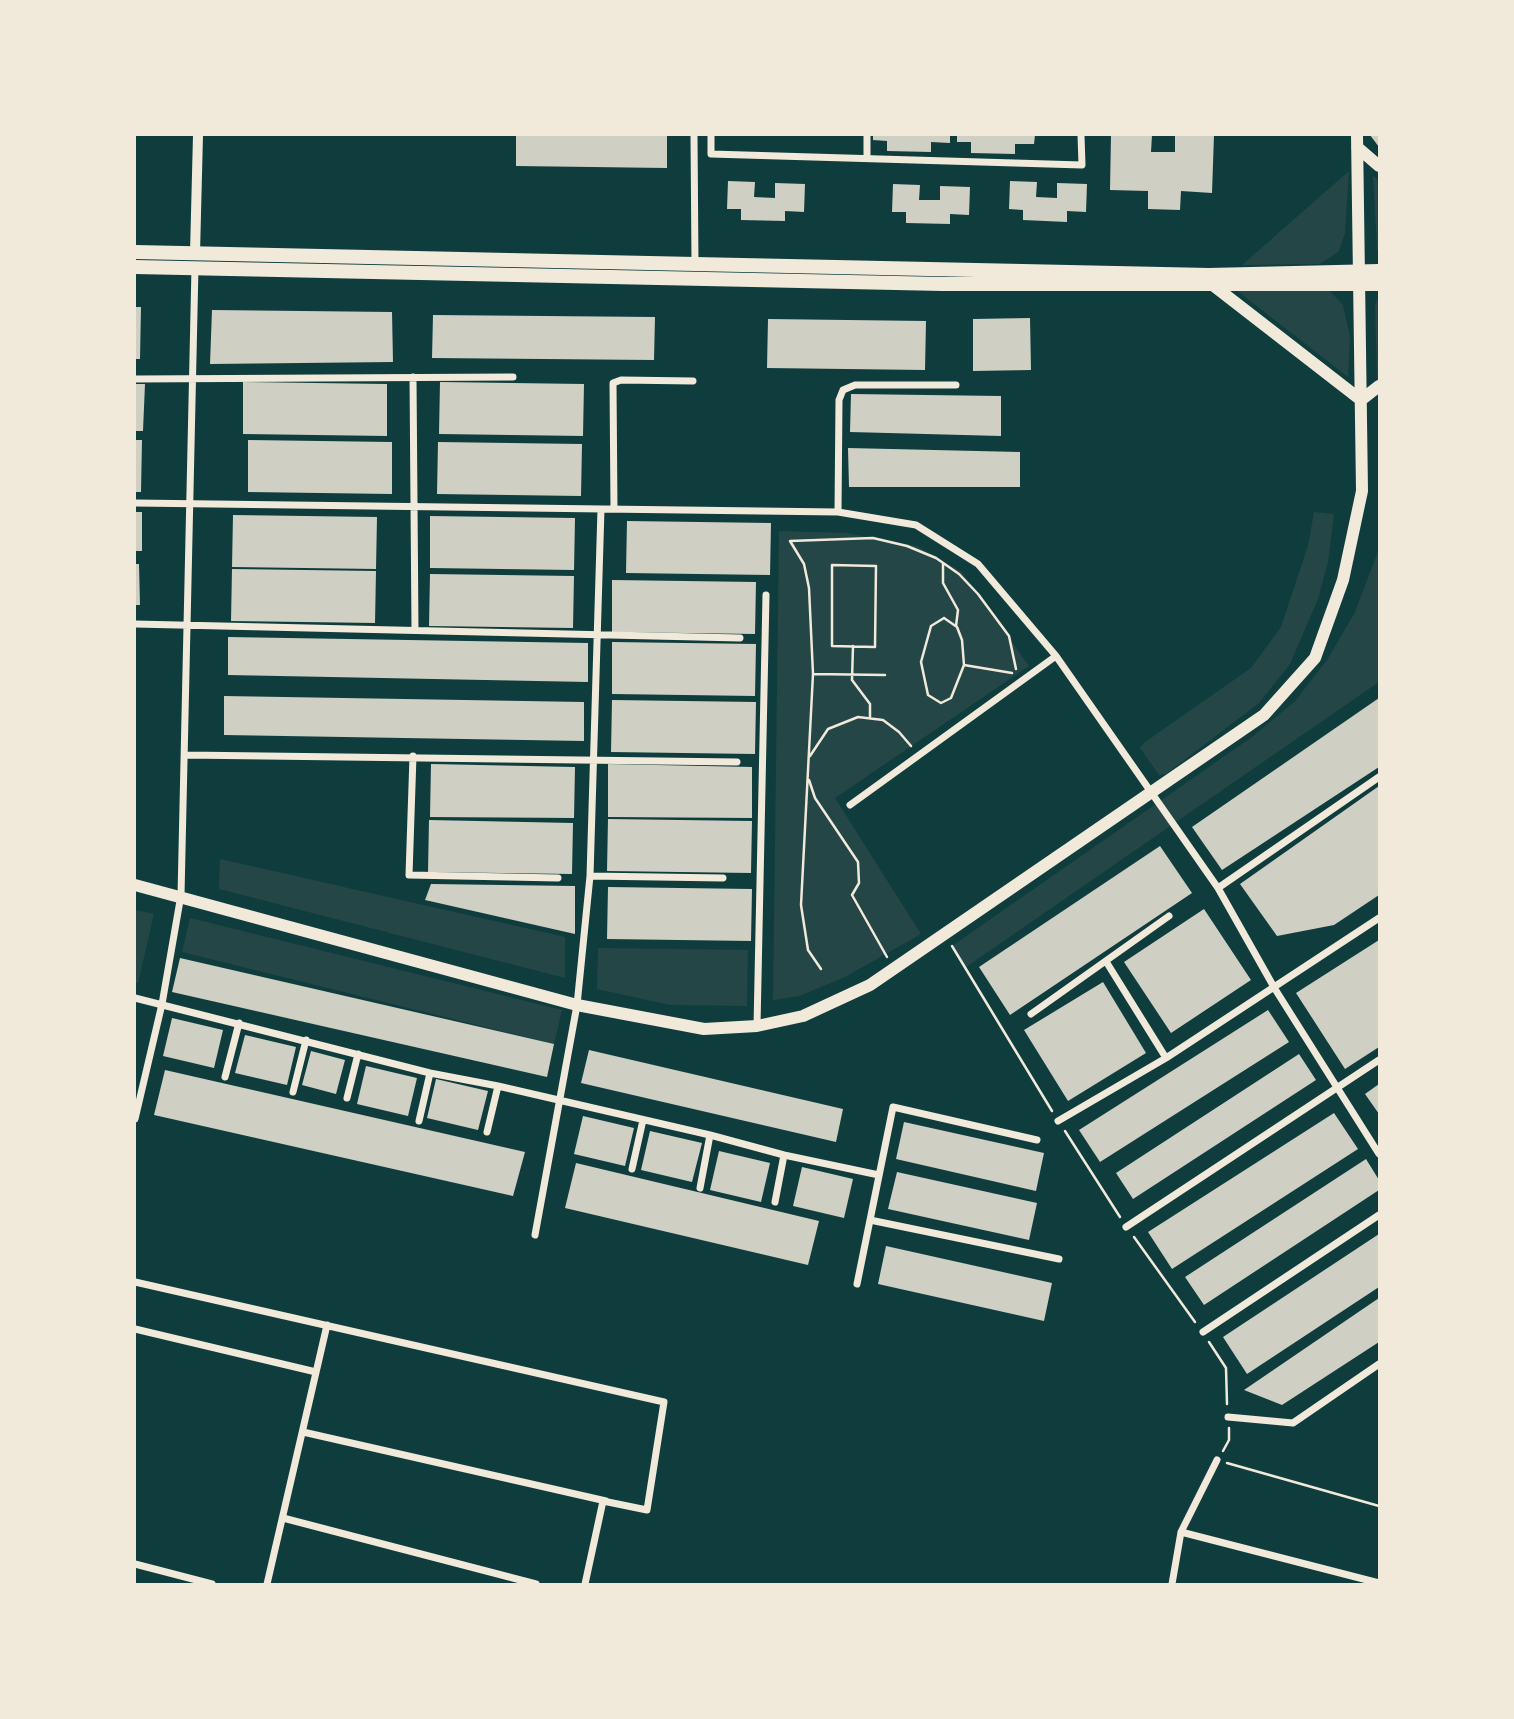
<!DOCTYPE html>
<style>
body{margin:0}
#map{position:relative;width:1514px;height:1719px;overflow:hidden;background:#0f3d3e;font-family:"Roboto Serif",serif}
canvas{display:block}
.frame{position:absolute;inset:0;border:136px solid #f1e9da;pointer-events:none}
</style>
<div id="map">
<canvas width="1514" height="1719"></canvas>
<div class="frame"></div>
</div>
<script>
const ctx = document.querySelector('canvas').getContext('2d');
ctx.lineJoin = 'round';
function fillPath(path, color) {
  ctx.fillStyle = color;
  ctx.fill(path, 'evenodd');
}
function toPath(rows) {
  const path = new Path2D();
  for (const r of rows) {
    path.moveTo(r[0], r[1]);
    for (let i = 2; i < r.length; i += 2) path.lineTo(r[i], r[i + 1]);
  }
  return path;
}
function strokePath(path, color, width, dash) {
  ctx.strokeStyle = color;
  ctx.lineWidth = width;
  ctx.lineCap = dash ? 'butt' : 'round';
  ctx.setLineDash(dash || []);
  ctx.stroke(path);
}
fillPath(toPath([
 [1349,171,1345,233,1339,251,1320,264,1242,265],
 [1373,176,1379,181,1379,253,1377,249],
 [1235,289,1328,289,1343,305,1350,337,1348,377],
 [1379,295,1379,378,1377,380,1375,306],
 [1314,512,1334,514,1328,562,1318,599,1290,664,1259,703,1166,774,1159,775,1140,748,1145,742,1251,668,1281,627,1308,546],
 [779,531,846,533,917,546,962,572,1029,666,835,798,921,934,845,977,799,996,773,1000],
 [1379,549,1379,682,966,967,952,946,1252,737,1295,701,1327,660,1355,612],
 [220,859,565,937,565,978,219,889],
 [135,910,154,914,138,983,135,982],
 [190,918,562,1010,554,1044,182,952],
 [598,948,748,950,747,1006,670,1005,597,989]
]), '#244646');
fillPath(toPath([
 [516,135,667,135,667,168,516,166],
 [873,135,950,135,950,143,931,142,931,152,887,151,887,141,873,140],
 [957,135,1035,135,1034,144,1015,144,1015,154,971,153,971,142,957,142],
 [1111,135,1152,135,1151,152,1175,152,1175,135,1214,135,1212,193,1181,191,1180,210,1148,209,1148,191,1110,190],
 [1370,135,1379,135,1379,147],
 [728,181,755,182,754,197,775,198,775,183,805,184,804,212,785,211,785,221,741,220,741,209,727,209],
 [1010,181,1037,182,1036,197,1057,198,1057,183,1087,184,1086,212,1067,211,1067,222,1023,220,1023,210,1009,209],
 [893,184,920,185,919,200,940,200,940,186,970,187,969,215,950,214,950,224,906,223,906,212,892,212],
 [135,307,141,307,140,359,135,359],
 [212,310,392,312,393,362,210,364],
 [433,315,655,317,654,360,432,358],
 [1030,318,1031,370,973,371,973,319],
 [768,319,926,321,925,370,767,368],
 [243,382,387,384,387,436,243,434],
 [440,382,584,384,583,436,439,434],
 [135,384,145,384,143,431,135,431],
 [851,394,1001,396,1001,436,850,432],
 [135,440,142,440,141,492,135,492],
 [248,440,392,442,392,494,248,492],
 [438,442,582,444,581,496,437,494],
 [848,448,1020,452,1020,487,849,487],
 [135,512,142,512,142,551,135,551],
 [233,515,377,517,376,569,232,567],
 [430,516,575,518,574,570,430,568],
 [627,521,771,523,770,575,626,573],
 [135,564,139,564,140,605,135,605],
 [232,569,376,571,375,623,231,621],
 [430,574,574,576,573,628,429,626],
 [612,580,756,582,755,634,612,632],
 [228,637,588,643,588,682,228,675],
 [612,642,756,644,755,696,612,694],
 [224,696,584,702,584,741,224,735],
 [1379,698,1379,767,1222,870,1192,827],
 [612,700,756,702,755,754,611,752],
 [431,764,575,767,574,818,430,817],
 [608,764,752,767,752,818,608,817],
 [1379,786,1379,895,1334,925,1277,936,1240,884],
 [608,819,752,821,751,873,607,871],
 [429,820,573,823,572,874,428,872],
 [1160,846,1192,893,1010,1015,979,967],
 [431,884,575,886,575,934,425,900],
 [608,887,752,889,751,941,607,939],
 [1204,909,1251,980,1171,1033,1124,962],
 [1379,940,1379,1047,1345,1069,1296,993],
 [180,958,554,1044,547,1077,172,992],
 [1103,982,1146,1053,1068,1101,1024,1030],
 [1268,1010,1289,1042,1100,1162,1079,1130],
 [172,1018,223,1030,214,1068,163,1056],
 [245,1035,296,1047,287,1085,235,1073],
 [589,1050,843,1109,836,1142,581,1083],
 [311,1051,345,1060,336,1094,302,1085],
 [1299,1054,1316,1080,1133,1199,1116,1173],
 [366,1066,417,1078,408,1116,357,1104],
 [165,1070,525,1152,513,1196,154,1115],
 [436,1079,488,1091,478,1130,427,1118],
 [1379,1084,1379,1114,1365,1094],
 [1334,1113,1358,1149,1172,1269,1148,1232],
 [583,1116,634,1128,625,1166,574,1154],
 [904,1122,1044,1153,1036,1191,896,1159],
 [650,1131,702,1143,692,1182,641,1170],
 [719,1151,770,1163,761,1202,710,1190],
 [1366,1159,1379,1180,1379,1190,1204,1305,1185,1277],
 [576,1163,819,1221,808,1265,565,1208],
 [802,1167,853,1179,844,1218,793,1206],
 [897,1172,1037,1203,1029,1240,888,1209],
 [1379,1234,1379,1287,1247,1374,1223,1337],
 [886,1246,1052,1283,1044,1321,878,1284],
 [1379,1298,1379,1342,1282,1405,1244,1390]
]), '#cfcfc3');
strokePath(toPath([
 [943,564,943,583,958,610,956,626],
 [832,565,876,566,875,647,832,646,832,565],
 [944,618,957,627,962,640,964,665,951,698,941,703,928,695,921,662,931,626,944,618],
 [853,646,852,680,870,704,870,717],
 [964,665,1012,673],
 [813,674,885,675],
 [810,756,828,729,858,717,883,720,899,732,911,746],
 [809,780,815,798,858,862,859,883,852,895,887,957],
 [952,946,1052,1111],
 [821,969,808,950,801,905,813,674,809,588,804,564,790,541,873,538,907,546,936,558,959,574,978,594,1009,636,1016,669],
 [1065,1131,1120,1217],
 [1134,1237,1195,1322],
 [1209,1342,1226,1368,1227,1404],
 [1223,1451,1229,1440,1229,1428],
 [1227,1463,1379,1506]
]), '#f1e9da', 2.5);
strokePath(toPath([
 [694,135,695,264],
 [711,135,711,154,1082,165,1081,135],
 [867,158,867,135],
 [413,377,415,630],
 [135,379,513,377],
 [135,503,838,512,916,525,978,564,1056,656,1218,888,1275,989,1379,1154],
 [614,509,613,383,621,380,693,381],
 [838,512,839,400,843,390,855,385,956,385],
 [135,624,740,638],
 [186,755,737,762],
 [413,756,409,875,558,878],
 [850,805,1056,656],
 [590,876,723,878],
 [1218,888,1379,777],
 [1107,963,1166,1058],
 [135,998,430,1073,498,1086,710,1135,784,1155,879,1175],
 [1031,1014,1169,916],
 [757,1026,766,595],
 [225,1077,239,1023],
 [293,1092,306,1040],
 [347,1098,358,1054],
 [135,1119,162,1004,181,895,195,267],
 [419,1121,430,1073],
 [1058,1121,1166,1058,1379,918],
 [487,1132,498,1086],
 [632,1169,643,1120],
 [700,1188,710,1135],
 [775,1202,784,1155],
 [870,1220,1059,1259],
 [1126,1227,1379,1060],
 [535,1235,577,1005,590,876,601,509],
 [135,1282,664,1402,647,1510,603,1501,585,1584],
 [857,1284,893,1107,1037,1140],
 [135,1329,316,1372],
 [1203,1332,1379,1215],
 [1228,1417,1293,1423,1379,1364],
 [303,1432,606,1501],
 [283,1518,536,1584],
 [1181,1532,1217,1460],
 [135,1564,212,1584],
 [267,1584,327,1325],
 [1172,1584,1181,1532,1379,1583]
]), '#f1e9da', 7);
strokePath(toPath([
 [195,253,198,135]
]), '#f1e9da', 10);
strokePath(toPath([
 [1357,147,1379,166],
 [1211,279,1214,286,1361,400,1379,386],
 [135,885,577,1005,704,1029,757,1026,803,1016,870,985,1264,715,1315,658,1343,580,1362,491,1357,135]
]), '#f1e9da', 12);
strokePath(toPath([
 [135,252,1209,275,1379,271],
 [135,267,943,284,1379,284]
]), '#f1e9da', 14);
</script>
